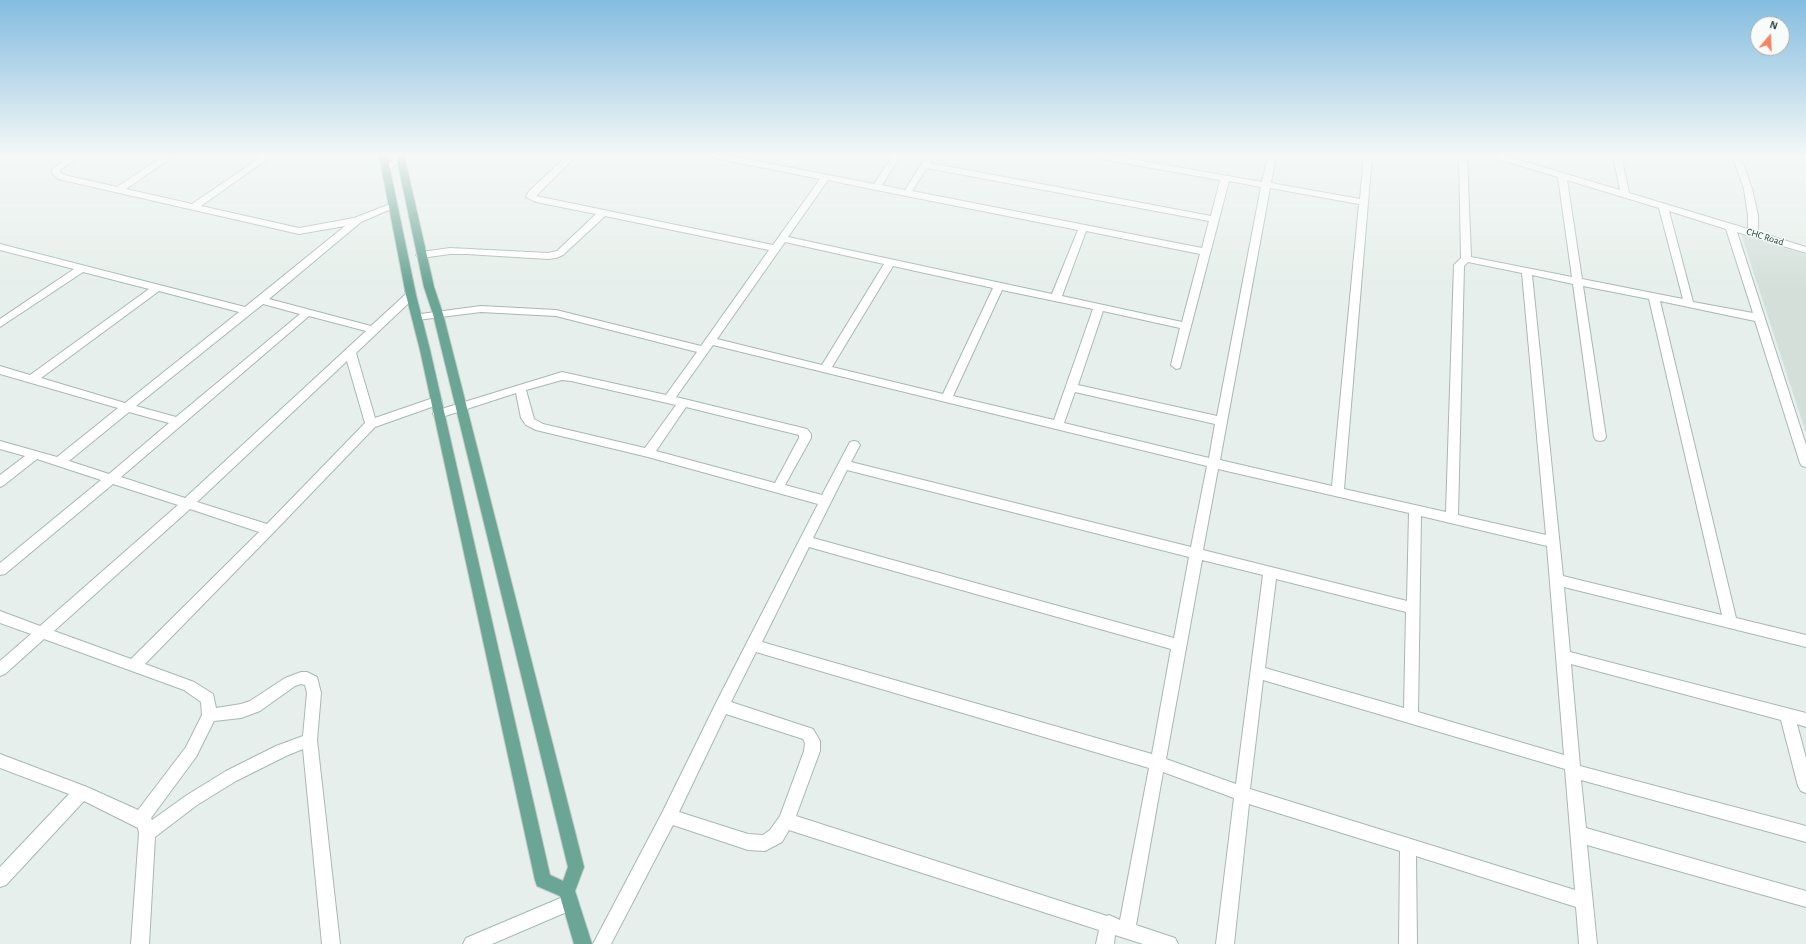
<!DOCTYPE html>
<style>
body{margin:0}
#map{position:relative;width:1806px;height:944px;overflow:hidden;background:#e6efeb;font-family:"Alegreya Sans",sans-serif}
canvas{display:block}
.north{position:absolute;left:1750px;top:16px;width:40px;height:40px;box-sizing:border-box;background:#f7fbf9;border:1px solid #a3b1ad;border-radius:50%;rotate:19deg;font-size:11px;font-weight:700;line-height:16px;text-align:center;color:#24423a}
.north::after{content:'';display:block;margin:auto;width:14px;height:18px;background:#f4845f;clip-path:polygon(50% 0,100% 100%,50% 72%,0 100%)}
</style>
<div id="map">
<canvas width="1806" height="944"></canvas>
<div class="north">N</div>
</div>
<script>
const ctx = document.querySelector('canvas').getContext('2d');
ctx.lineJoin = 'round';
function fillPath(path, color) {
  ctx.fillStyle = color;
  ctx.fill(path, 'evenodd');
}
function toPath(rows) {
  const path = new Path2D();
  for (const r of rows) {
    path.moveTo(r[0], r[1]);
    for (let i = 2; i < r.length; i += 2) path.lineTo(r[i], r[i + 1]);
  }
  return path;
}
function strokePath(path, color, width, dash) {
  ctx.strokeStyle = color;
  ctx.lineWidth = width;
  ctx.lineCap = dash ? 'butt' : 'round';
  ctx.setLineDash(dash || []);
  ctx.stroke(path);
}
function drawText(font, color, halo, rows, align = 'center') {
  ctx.font = font + ' "Alegreya Sans",sans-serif';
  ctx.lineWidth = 3;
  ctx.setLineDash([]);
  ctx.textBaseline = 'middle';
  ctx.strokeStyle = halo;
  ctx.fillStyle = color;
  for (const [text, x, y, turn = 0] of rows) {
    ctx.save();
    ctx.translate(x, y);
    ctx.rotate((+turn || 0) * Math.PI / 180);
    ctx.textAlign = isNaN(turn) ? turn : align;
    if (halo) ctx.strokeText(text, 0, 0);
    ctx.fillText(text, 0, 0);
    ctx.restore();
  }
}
fillPath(toPath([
 [1741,234,1806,255,1806,433]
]), '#d4dfda');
const minor = toPath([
 [72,155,82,155,60,170,60,172,64,175,117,187,165,155,175,155,126,189,192,204,264,155,273,155,201,206,299,228,354,218,393,203,398,206,361,222,269,299,371,326,407,293,415,293,416,295,415,297,356,353,375,418,436,397,440,398,442,401,440,404,375,427,273,533,145,664,194,682,213,694,216,708,241,704,250,701,285,678,301,672,307,672,317,677,321,693,317,740,340,944,322,944,303,749,286,756,236,781,197,805,155,837,149,944,131,944,139,833,138,828,84,801,6,885,0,887,0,867,69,794,0,768,0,754,87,787,138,810,186,747,202,715,201,702,184,690,44,639,5,674,0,676,0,661,31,634,0,623,0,611,40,626,178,505,113,484,5,574,0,575,0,563,101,480,37,459,4,485,0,487,0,475,25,456,0,449,0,441,57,457,118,408,0,374,0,366,30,375,149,289,83,272,0,327,0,319,74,269,0,250,0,244,245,307,345,226,299,234,58,179,52,173,52,169,72,155],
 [159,291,239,312,125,403,41,378,159,291],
 [263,304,300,314,176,417,136,406,263,304],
 [309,316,366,331,185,498,121,477,309,316],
 [347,361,365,423,267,524,197,502,347,361],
 [129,412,169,423,109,474,69,461,129,412],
 [190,509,259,532,131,659,54,631,190,509],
 [301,684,305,685,307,693,303,736,276,746,226,771,187,795,152,820,151,818,196,757,214,721,241,718,260,711,295,686,301,684],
 [399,155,408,155,389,170,383,170,382,168,383,166,399,155],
 [568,155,577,155,536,196,773,245,820,179,714,158,710,155,726,155,874,184,893,155,901,155,882,185,905,190,927,155,935,155,930,163,1211,216,1220,180,1095,158,1091,155,1109,155,1262,182,1268,155,1276,155,1271,183,1360,199,1364,155,1372,155,1344,489,1446,512,1454,265,1461,258,1459,155,1467,155,1471,257,1572,277,1558,177,1491,157,1490,155,1502,155,1620,190,1613,155,1621,155,1629,193,1748,229,1748,215,1744,189,1732,155,1740,155,1752,189,1758,215,1758,232,1806,247,1806,253,1737,232,1806,445,1806,467,1802,466,1800,463,1755,321,1660,301,1736,618,1806,635,1806,647,1564,587,1570,652,1806,713,1806,727,1797,724,1806,758,1806,793,1801,791,1798,786,1781,720,1571,664,1580,766,1806,826,1806,842,1581,780,1586,828,1806,891,1806,907,1587,845,1597,944,1579,944,1576,907,1416,856,1417,944,1399,944,1400,851,1249,804,1234,944,1216,944,1234,798,1163,772,1136,925,1175,938,1178,944,1143,944,1115,935,1114,944,1096,944,1099,930,789,830,782,842,765,851,748,850,673,825,611,944,593,944,663,811,717,701,818,504,648,457,536,430,526,425,521,418,516,393,439,418,435,417,433,414,435,411,562,372,666,395,697,352,556,316,481,312,417,320,413,319,412,317,413,315,481,306,556,310,701,346,769,250,605,216,563,255,556,258,548,259,466,254,450,254,421,258,416,255,421,252,450,248,548,253,557,251,596,214,536,202,526,197,529,191,568,155],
 [927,168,1209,221,1202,248,912,191,927,168],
 [828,180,876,190,1078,230,1052,294,788,237,828,180],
 [1567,180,1659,208,1683,299,1582,279,1567,180],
 [1229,181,1261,187,1217,416,1078,385,1103,311,1180,328,1171,365,1176,369,1180,368,1229,181],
 [1270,188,1359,204,1332,486,1220,460,1270,188],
 [1669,211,1726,229,1753,313,1693,302,1669,211],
 [1086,231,1200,254,1182,322,1062,296,1086,231],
 [785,242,884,264,822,365,717,339,785,242],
 [1468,262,1522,273,1546,535,1458,515,1464,266,1468,262],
 [893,266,993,288,943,394,832,367,893,266],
 [1532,275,1573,284,1594,437,1596,440,1600,441,1604,440,1606,437,1583,286,1649,299,1722,615,1563,576,1532,275],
 [1002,290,1093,309,1054,420,953,396,1002,290],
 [713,345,1207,466,1191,547,851,462,860,445,858,442,854,441,850,442,822,495,785,485,811,438,811,434,807,429,676,397,713,345],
 [562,380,571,381,676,405,645,448,543,424,534,419,526,390,562,380],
 [1075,392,1215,424,1209,458,1064,423,1075,392],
 [686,407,799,435,799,438,775,483,656,451,686,407],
 [1218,469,1409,513,1407,601,1203,550,1218,469],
 [847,470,1189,557,1174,638,813,538,847,470],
 [1421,516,1547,546,1564,755,1418,712,1421,516],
 [809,547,1171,649,1152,754,762,642,809,547],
 [1202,560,1263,575,1236,784,1166,759,1202,560],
 [1276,579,1406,612,1404,708,1265,668,1276,579],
 [756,652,1149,768,1120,920,1109,915,1107,916,796,816,820,751,820,741,813,729,731,702,756,652],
 [1263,680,1565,769,1575,890,1250,789,1263,680],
 [726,714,803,739,805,743,804,751,780,816,770,830,763,835,748,834,679,812,726,714],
 [570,894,576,896,578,902,576,908,492,944,463,944,466,938,570,894]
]);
const primary = toPath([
 [379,155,387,155,416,295,430,350,550,875,563,881,568,867,433,314,424,287,396,155,404,155,434,287,443,314,584,867,575,891,592,944,574,944,560,896,537,886,535,880,420,350,406,295,379,155]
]);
strokePath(minor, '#a8b8b2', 2);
strokePath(primary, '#c2cac8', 2);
fillPath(minor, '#fff');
fillPath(primary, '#6aa596');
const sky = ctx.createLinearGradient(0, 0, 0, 287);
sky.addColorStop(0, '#84bce0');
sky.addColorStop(0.54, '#f4f8f6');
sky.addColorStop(1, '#f4f8f600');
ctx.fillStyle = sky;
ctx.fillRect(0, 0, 1806, 287);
drawText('10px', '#24423a', '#f7fbf9', [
 ["CHC Road",1765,237,17]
]);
</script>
